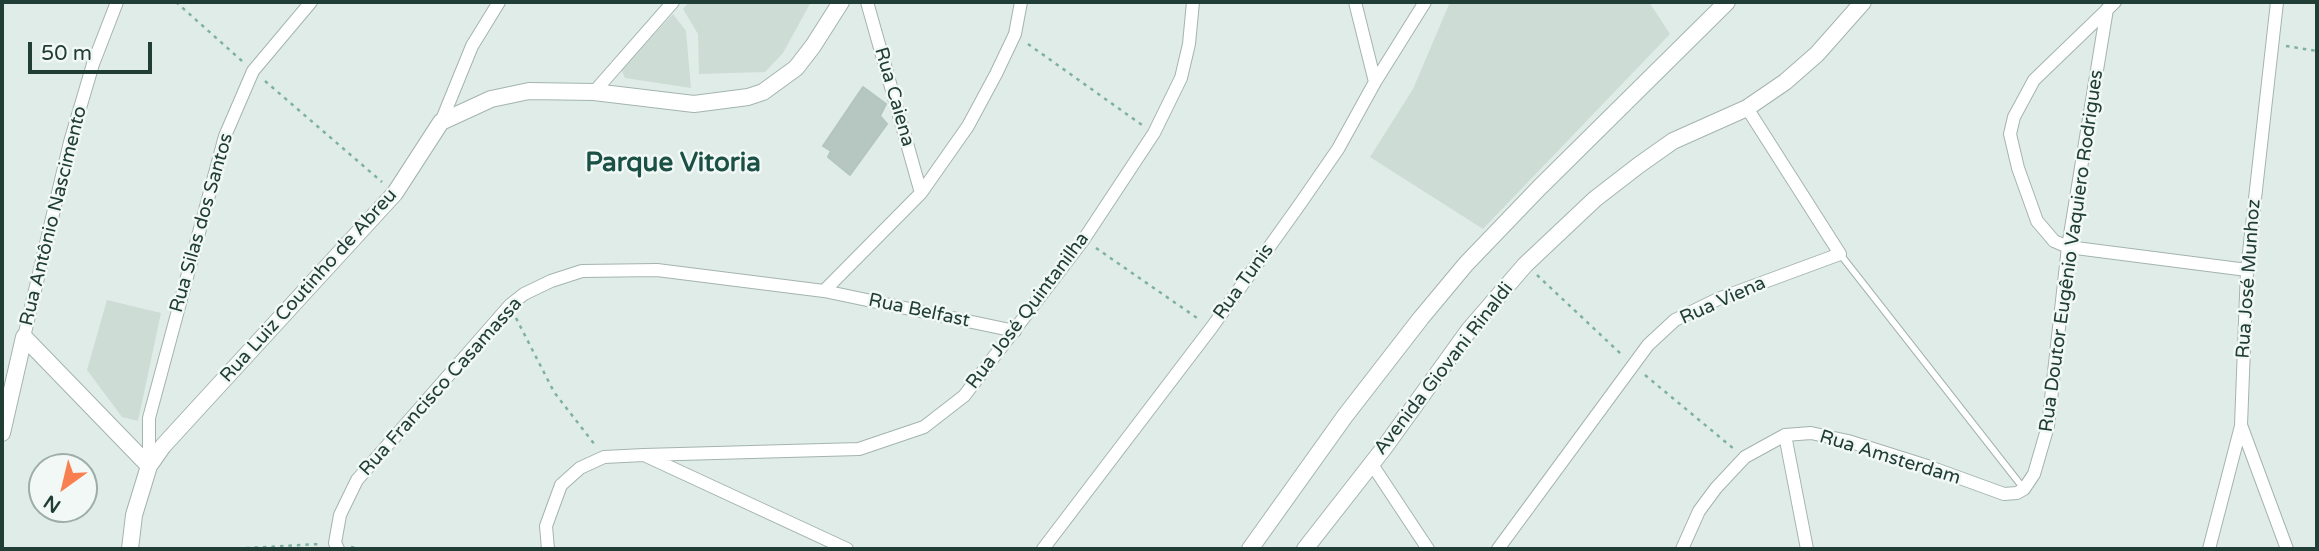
<!DOCTYPE html>
<meta charset="utf-8">
<style>
body{margin:0}
#map{position:relative;width:2319px;height:551px;overflow:hidden;background:#e0ece7;font-family:"Varela Round",sans-serif}
canvas{display:block}
.frame{position:absolute;inset:0;border:4px solid #203d36;pointer-events:none}
.north{position:absolute;left:28px;top:453px;width:70px;height:70px;box-sizing:border-box;background:#f1f8f5;border:2px solid #9dada9;border-radius:50%;rotate:214deg;font-size:19px;font-weight:700;line-height:28px;text-align:center;color:#203d36}
.north::after{content:'';display:block;margin:auto;width:24px;height:32px;background:#f97f50;clip-path:polygon(50% 0,100% 100%,50% 72%,0 100%)}
.scale{position:absolute;left:28px;top:42px;width:124px;height:32px;box-sizing:border-box;border:4px solid #203d36;border-top:0;padding-left:9px;font-size:21px;line-height:24px;white-space:nowrap;color:#203d36;-webkit-text-stroke:5px #f1f8f5;paint-order:stroke}
</style>
<div id="map">
<canvas width="2319" height="551"></canvas>
<div class="frame"></div>
<div class="north">N</div>
<div class="scale">50 m</div>
</div>
<script>
const ctx = document.querySelector('canvas').getContext('2d');
ctx.lineJoin = 'round';
function fillPath(path, color) {
  ctx.fillStyle = color;
  ctx.fill(path, 'evenodd');
}
function toPath(rows) {
  const path = new Path2D();
  for (const r of rows) {
    path.moveTo(r[0], r[1]);
    for (let i = 2; i < r.length; i += 2) path.lineTo(r[i], r[i + 1]);
  }
  return path;
}
function strokePath(path, color, width, dash) {
  ctx.strokeStyle = color;
  ctx.lineWidth = width;
  ctx.lineCap = dash ? 'butt' : 'round';
  ctx.setLineDash(dash || []);
  ctx.stroke(path);
}
function drawText(font, color, halo, rows, align = 'center') {
  ctx.font = font + ' "Varela Round",sans-serif';
  ctx.lineWidth = 5;
  ctx.setLineDash([]);
  ctx.textBaseline = 'middle';
  ctx.strokeStyle = halo;
  ctx.fillStyle = color;
  for (const [text, x, y, turn = 0] of rows) {
    ctx.save();
    ctx.translate(x, y);
    ctx.rotate((+turn || 0) * Math.PI / 180);
    ctx.textAlign = isNaN(turn) ? turn : align;
    if (halo) ctx.strokeText(text, 0, 0);
    ctx.fillText(text, 0, 0);
    ctx.restore();
  }
}
fillPath(toPath([
 [689,2,811,2,783,53,765,72,699,74,698,34,683,9],
 [1450,2,1649,2,1670,34,1483,229,1370,157,1413,89],
 [673,14,686,31,691,88,625,78,621,69],
 [107,300,161,313,138,421,122,417,87,370]
]), '#cedcd6');
const building = toPath([
 [863,87,886,104,880,116,887,124,850,175,828,157,831,151,823,146,863,87]
]);
fillPath(building, '#b5c7c0');
strokePath(building, '#b2c6be', 2);
const service = toPath([
 [1840,254,2024,489]
]);
const minor = toPath([
 [867,2,921,193],
 [1355,2,1375,82],
 [2115,2,2034,80,2014,117,2010,134,2018,168,2037,221,2054,241,2068,247,2247,270],
 [2277,2,2247,270,2241,425,2287,549],
 [594,92,673,2],
 [441,122,472,46,499,2],
 [824,291,921,193,968,126,996,74,1015,34,1021,2],
 [24,337,70,142,93,64,117,2],
 [1785,435,1807,549],
 [644,455,859,449,924,427,964,396,1084,239,1154,133,1181,78,1189,44,1193,2],
 [1371,463,1428,549],
 [149,466,149,418,225,136,253,71,311,2],
 [338,549,335,543,340,515,357,480,510,305,524,294,551,281,582,271,657,270,824,291,1015,331],
 [548,549,546,526,561,485,580,468,604,457,644,455,847,549],
 [1043,549,1212,327,1300,204,1338,149,1375,82,1425,2],
 [1498,549,1648,345,1675,320,1718,299,1840,254,1747,108],
 [1682,549,1699,511,1716,488,1745,457,1785,435,1811,433,1848,441,1927,466,2004,494,2017,493,2024,489,2034,474,2048,426,2068,247,2107,9],
 [2209,549,2241,426]
]);
const tertiary = toPath([
 [24,337,149,466],
 [2,433,24,337],
 [130,549,134,515,149,466,163,446,395,193,441,122,491,99,529,91,594,92,694,104,748,97,763,92,796,68,813,46,841,2],
 [1250,549,1345,416,1421,318,1466,264,1539,188,1727,2],
 [1305,549,1384,448,1469,330,1525,265,1595,199,1639,165,1673,141,1747,108,1785,82,1817,54,1863,2]
]);
strokePath(service, '#a3b4ae', 8);
strokePath(minor, '#a3b4ae', 14);
strokePath(tertiary, '#a3b4ae', 18);
strokePath(toPath([
 [176,2,242,61],
 [1028,44,1142,125],
 [2286,46,2317,51],
 [265,81,382,182],
 [1096,248,1200,320],
 [1537,275,1621,354],
 [516,318,554,392,595,445],
 [1645,375,1734,449],
 [351,547,362,549],
 [229,549,320,544]
]), '#7eb1a3', 2.5, [3.5, 5]);
strokePath(service, '#fff', 6);
strokePath(minor, '#fff', 12);
strokePath(tertiary, '#fff', 16);
drawText('19px', '#203d36', '#f1f8f5', [
 ["Rua Caiena",894,97,74],
 ["Rua Antônio Nascimento",54,216,-76],
 ["Rua Silas dos Santos",202,223,-74],
 ["Rua Doutor Eugênio Vaquiero Rodrigues",2072,251,-82],
 ["Rua José Munhoz",2249,279,-86],
 ["Rua Tunis",1244,282,-54],
 ["Rua Luiz Coutinho de Abreu",309,286,-48],
 ["Rua Viena",1723,301,-24],
 ["Rua Belfast",919,311,12],
 ["Rua José Quintanilha",1028,311,-53],
 ["Avenida Giovani Rinaldi",1444,369,-52],
 ["Rua Francisco Casamassa",441,387,-48],
 ["Rua Amsterdam",1890,458,17]
]);
drawText('bold 26px', '#1b5045', '#f1f8f5', [
 ["Parque Vitoria",673,164]
]);
</script>
